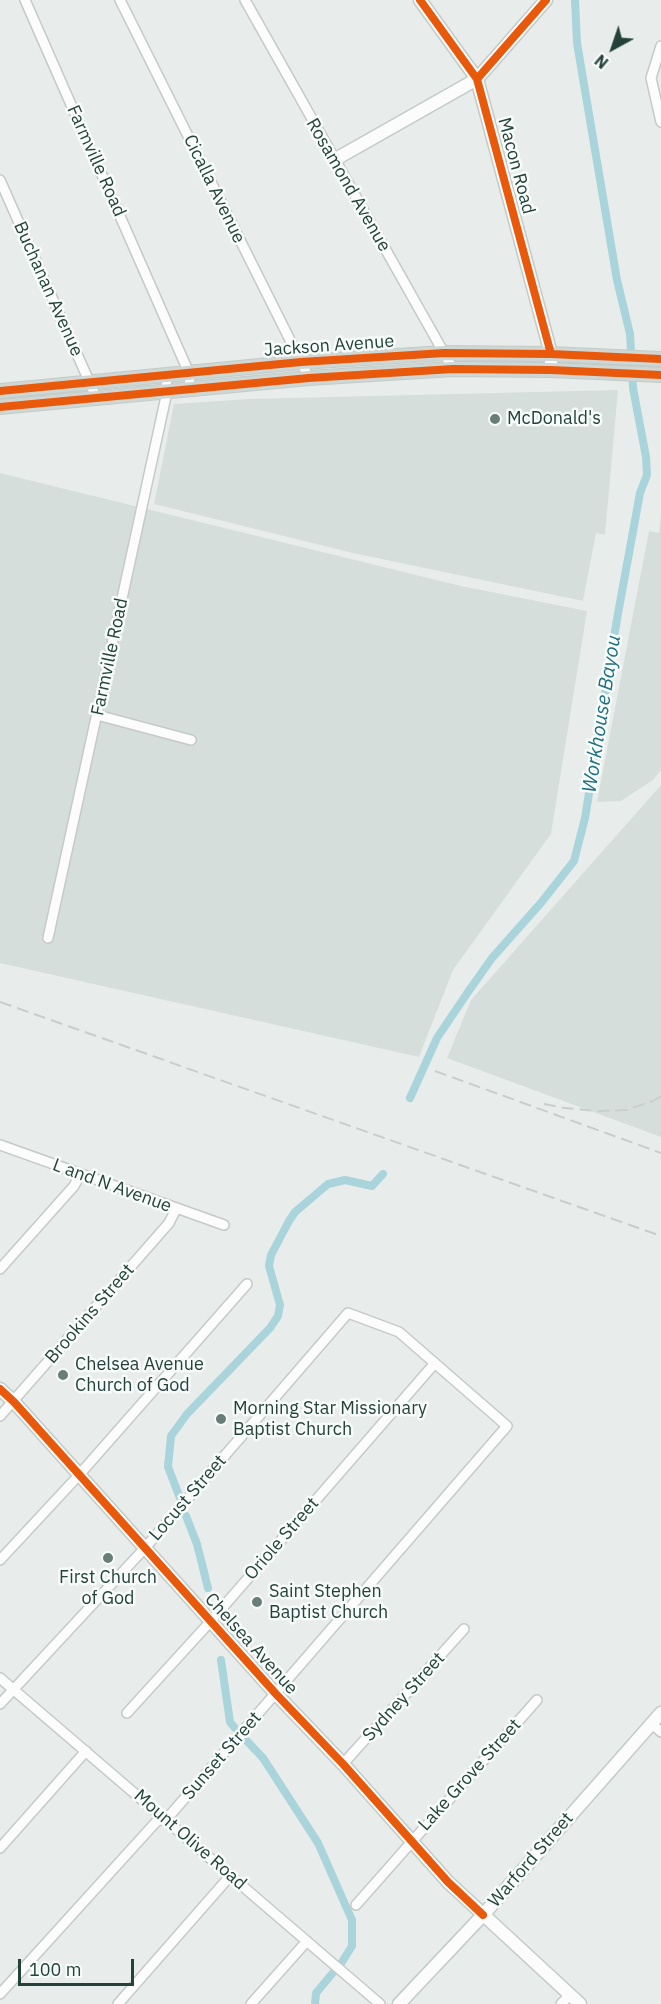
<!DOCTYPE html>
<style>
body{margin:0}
#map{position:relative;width:661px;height:2004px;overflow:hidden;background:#e8edeb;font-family:"IBM Plex Sans",sans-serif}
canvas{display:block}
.north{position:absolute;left:583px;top:18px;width:60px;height:60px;-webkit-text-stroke:4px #f7fbf9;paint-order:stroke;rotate:220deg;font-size:16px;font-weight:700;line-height:24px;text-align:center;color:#24423a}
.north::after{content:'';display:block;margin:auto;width:21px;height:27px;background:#24423a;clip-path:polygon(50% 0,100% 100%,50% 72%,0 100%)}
.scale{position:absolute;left:18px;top:1959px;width:116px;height:27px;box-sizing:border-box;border:3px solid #24423a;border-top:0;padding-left:8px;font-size:18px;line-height:21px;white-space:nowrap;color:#24423a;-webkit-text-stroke:4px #f7fbf9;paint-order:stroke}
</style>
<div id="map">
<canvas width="661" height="2004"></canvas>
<div class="north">N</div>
<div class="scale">100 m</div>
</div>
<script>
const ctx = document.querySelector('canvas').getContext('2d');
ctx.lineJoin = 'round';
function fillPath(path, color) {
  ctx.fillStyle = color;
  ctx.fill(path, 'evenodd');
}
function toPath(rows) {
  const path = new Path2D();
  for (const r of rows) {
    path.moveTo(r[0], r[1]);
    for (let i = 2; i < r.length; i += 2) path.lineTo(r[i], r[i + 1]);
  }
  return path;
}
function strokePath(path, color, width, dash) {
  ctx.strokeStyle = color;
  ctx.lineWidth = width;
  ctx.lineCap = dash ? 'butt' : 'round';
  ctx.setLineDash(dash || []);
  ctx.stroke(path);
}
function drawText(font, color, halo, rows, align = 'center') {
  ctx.font = font + ' "IBM Plex Sans",sans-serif';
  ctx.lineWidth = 5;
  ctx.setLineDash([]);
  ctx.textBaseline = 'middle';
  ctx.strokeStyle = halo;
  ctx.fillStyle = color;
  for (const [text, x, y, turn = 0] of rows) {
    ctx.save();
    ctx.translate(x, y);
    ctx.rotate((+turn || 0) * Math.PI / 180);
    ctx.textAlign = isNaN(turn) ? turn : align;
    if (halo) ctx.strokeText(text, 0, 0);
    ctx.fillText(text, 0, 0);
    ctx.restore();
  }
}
fillPath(toPath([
 [618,390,605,535,596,533,583,601,353,553,154,504,174,404,249,399],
 [0,473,461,586,587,611,551,834,453,970,419,1057,0,963],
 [661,514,661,770,653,780,621,801,597,802,649,531,659,533],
 [661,785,661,1137,447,1058,471,1000]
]), '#d6dedb');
strokePath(toPath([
 [410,1098,437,1038,468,992,492,958,540,904,574,861,585,818,617,619,640,493,647,475,646,457,633,388,630,334,617,280,577,43,575,0],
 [180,1498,168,1467,171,1436,187,1414,270,1328,278,1316,280,1305,269,1266,271,1255,289,1221,295,1212,328,1184,345,1180,372,1186,383,1174],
 [186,1516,197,1544,208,1588],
 [221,1660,230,1722,235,1728],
 [246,1740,263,1758,318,1843,352,1920,352,1946,342,1962,316,1993,315,2004]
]), '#a9d4db', 8);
const street = toPath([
 [25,0,189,373,190,389],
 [120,0,309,378],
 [245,0,453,369],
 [661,46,651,78,661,122],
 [0,180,96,397],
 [97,715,191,740],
 [48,938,167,392,166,375],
 [0,1145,224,1225],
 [0,1269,74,1186,80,1175],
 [0,1416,169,1223,176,1209],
 [0,1560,79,1475,247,1284],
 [0,1678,380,2004],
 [0,1704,144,1549,348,1313,399,1332,507,1426,171,1814,156,1822,0,1994],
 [127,1713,210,1622,435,1363],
 [652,1724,661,1732],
 [343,1764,464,1629],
 [0,1848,86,1751],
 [356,1905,537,1700],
 [118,2004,231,1875],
 [251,2004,307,1941],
 [561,2004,570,1995]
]);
const secondary = toPath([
 [420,0,477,79,547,339,551,354,551,370],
 [334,160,477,79,546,0],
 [0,1389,14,1402,276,1694,343,1764,448,1882,580,2004],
 [399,2004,483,1915,661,1713]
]);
const primary = toPath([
 [0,391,301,362,444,353,551,354,661,359],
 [0,407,309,378,453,369,551,370,661,375]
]);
strokePath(street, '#c5cac8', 12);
strokePath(secondary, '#c3cbc8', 15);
strokePath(primary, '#c3ccc9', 16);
strokePath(street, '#fcfcfc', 9);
strokePath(secondary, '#fcfcfc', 12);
strokePath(primary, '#cfd7d5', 14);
strokePath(toPath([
 [0,1002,661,1236],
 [435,1071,661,1153],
 [544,1104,565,1108,598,1111,626,1110,653,1101,661,1096]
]), '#c9cdcc', 2, [12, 6]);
strokePath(toPath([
 [420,0,477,79,551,354],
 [477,79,546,0],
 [0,391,301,362,444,353,551,354,661,359],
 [0,407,309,378,453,369,551,370,661,375],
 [0,1389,14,1402,276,1694,343,1764,448,1882,483,1915]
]), '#e8590c', 8);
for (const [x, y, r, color] of [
 [495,419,6,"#697e78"],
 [63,1375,6,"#697e78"],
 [221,1419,6,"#697e78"],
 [108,1558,6,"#697e78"],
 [257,1602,6,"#697e78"]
]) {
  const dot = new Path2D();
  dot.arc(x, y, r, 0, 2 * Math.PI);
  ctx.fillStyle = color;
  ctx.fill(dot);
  strokePath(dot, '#f7fbf9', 2);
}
drawText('18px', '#24423a', '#f7fbf9', [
 ["Farmville Road",96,161,66],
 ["Macon Road",516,166,75],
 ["Rosamond Avenue",348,185,60],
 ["Cicalla Avenue",214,189,64],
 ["Buchanan Avenue",48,289,66],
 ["Jackson Avenue",329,346,-4],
 ["Farmville Road",110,657,-78],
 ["L and N Avenue",112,1186,20],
 ["Brookins Street",90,1314,-49],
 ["Locust Street",188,1498,-49],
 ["Oriole Street",282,1539,-49],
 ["Chelsea Avenue",251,1644,48],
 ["Sydney Street",404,1697,-48],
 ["Sunset Street",222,1756,-49],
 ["Lake Grove Street",470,1775,-48],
 ["Mount Olive Road",190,1840,41],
 ["Warford Street",531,1860,-49]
]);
drawText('18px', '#24423a', '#f7fbf9', [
 ["McDonald's",507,419],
 ["Chelsea Avenue",75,1365],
 ["Church of God",75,1386],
 ["Morning Star Missionary",233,1409],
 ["Baptist Church",233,1430],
 ["First Church",108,1578,"center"],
 ["of God",108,1599,"center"],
 ["Saint Stephen",269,1592],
 ["Baptist Church",269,1613]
], 'left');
drawText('italic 20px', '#1c6f80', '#f7fbf9', [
 ["Workhouse Bayou",602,714,-81]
]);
</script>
